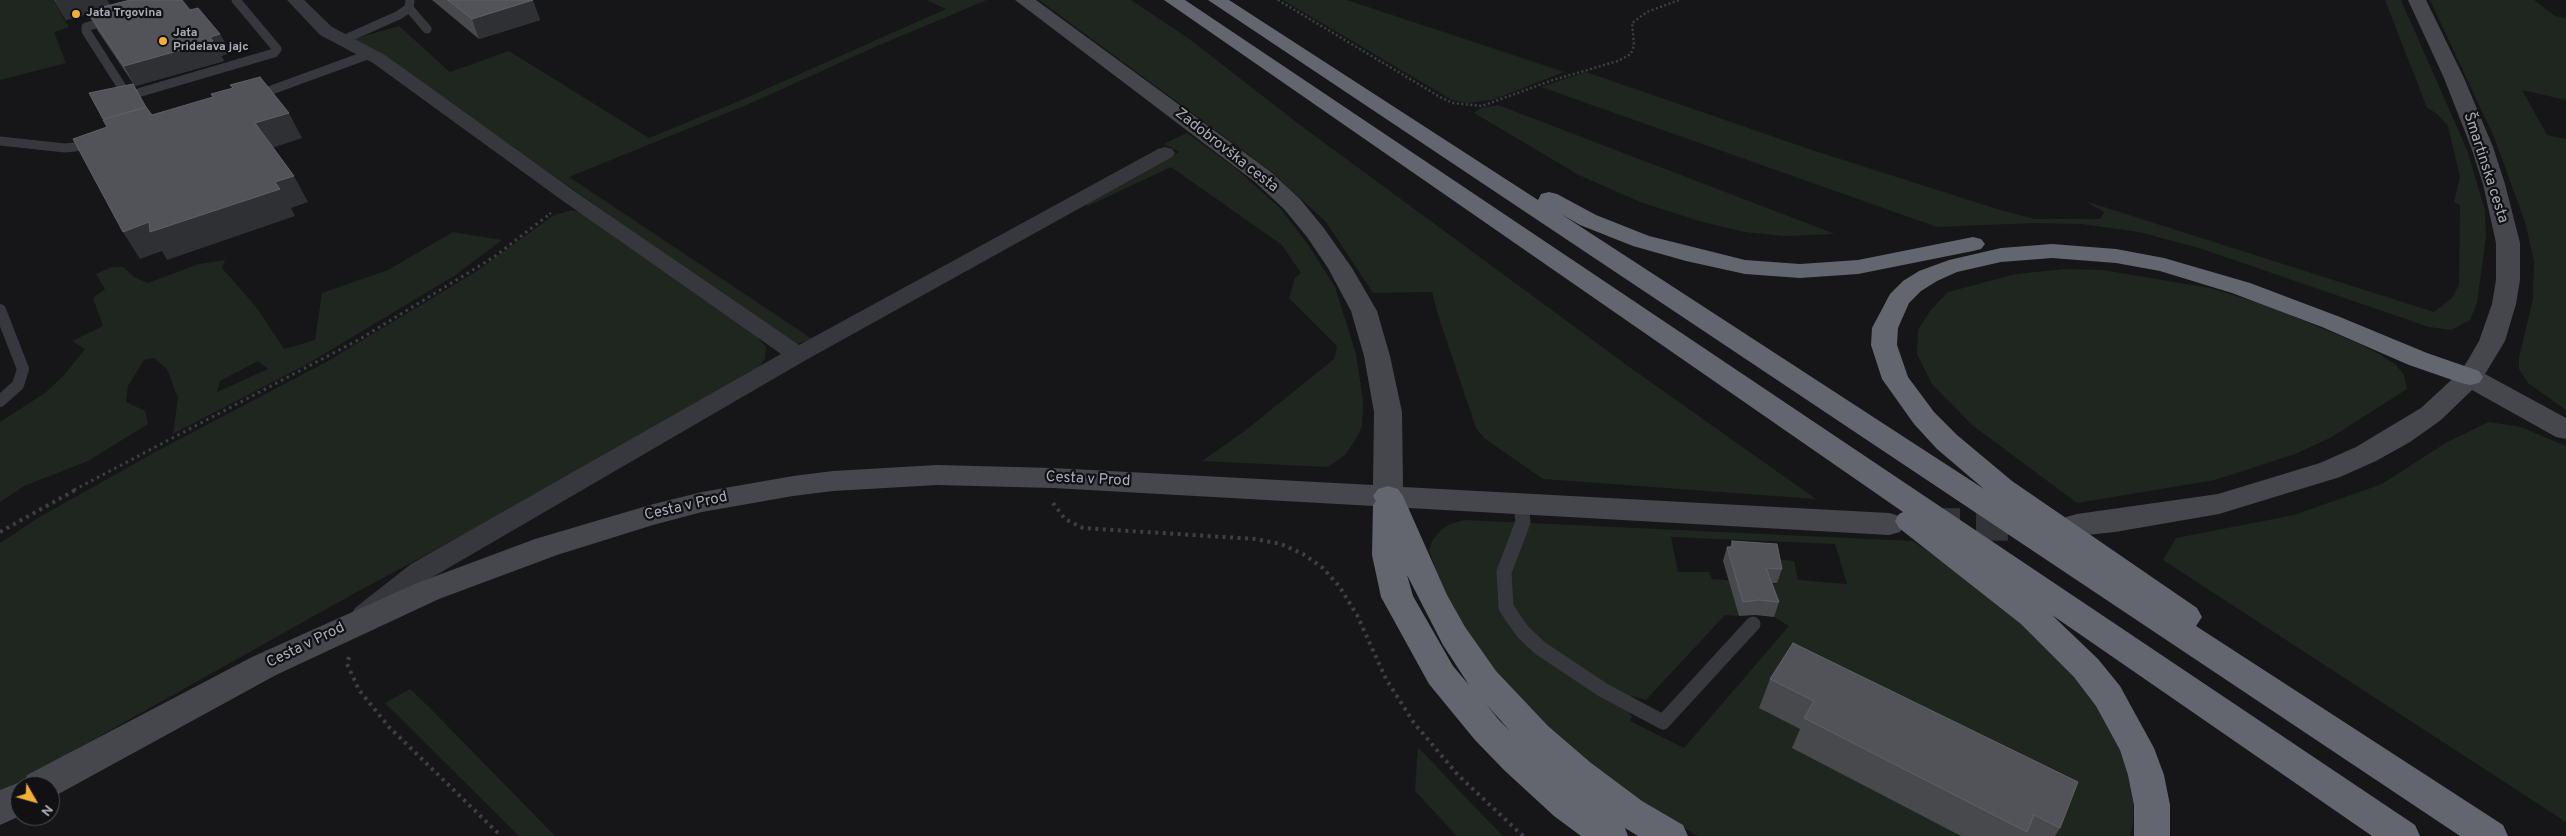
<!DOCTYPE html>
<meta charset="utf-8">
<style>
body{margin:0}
#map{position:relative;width:2566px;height:836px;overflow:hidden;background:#161618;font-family:Overpass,sans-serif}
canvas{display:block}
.north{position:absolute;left:10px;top:776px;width:50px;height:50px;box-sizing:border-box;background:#111113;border:1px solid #4d4f55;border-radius:50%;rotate:128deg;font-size:14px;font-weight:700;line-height:20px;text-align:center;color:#a8adb8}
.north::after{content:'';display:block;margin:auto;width:18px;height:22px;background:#f2b134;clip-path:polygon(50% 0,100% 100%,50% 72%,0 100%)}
</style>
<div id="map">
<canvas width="2566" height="836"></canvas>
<div class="north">N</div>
</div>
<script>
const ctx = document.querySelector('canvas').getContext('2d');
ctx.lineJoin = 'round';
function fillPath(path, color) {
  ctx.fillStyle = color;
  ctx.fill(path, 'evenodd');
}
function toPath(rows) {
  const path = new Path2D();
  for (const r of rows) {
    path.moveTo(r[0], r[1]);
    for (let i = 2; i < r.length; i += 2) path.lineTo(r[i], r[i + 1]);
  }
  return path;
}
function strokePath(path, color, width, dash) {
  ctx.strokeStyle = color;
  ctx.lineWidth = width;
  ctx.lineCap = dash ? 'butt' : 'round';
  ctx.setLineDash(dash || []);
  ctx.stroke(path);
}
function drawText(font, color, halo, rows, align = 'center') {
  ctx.font = font + ' Overpass,sans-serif';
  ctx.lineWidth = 4.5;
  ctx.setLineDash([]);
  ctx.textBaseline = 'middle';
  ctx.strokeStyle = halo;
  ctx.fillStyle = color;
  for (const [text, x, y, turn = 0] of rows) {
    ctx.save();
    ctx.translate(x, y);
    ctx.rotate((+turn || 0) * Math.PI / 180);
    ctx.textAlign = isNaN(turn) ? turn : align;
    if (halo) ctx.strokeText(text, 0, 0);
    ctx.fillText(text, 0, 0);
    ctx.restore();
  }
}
fillPath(toPath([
 [0,0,53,0,69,27,54,32,66,63,0,80],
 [926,0,987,0,877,46,749,104,569,177,812,339,797,344,750,314,386,58,354,39,399,26,450,72,509,51,649,138,739,101,946,9],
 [1039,0,1131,0,1188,38,1300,125,1628,366,1816,499,1543,479,1484,438,1476,428,1438,315,1432,292,1373,293,1326,222,1272,172],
 [1283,0,1347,0,1564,72,1492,100,1467,103,1452,100],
 [2385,0,2401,0,2467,150,2485,210,2486,237,2477,303,2470,320,2451,330,2429,327,2199,248,2139,232,2082,224,2034,223,1937,227,1541,87,1586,72,1812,150,2000,210,2035,219,2100,219,2104,212,2085,201,2434,312,2452,298,2459,285,2460,205,2454,202,2460,177,2448,126,2436,113,2427,108],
 [2430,0,2534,0,2555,16,2566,18,2566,100,2522,90,2547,135,2566,139,2566,410,2528,383,2519,369,2519,358,2533,299,2534,261,2525,222,2494,137],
 [1498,105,1835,234,1783,236,1744,232,1699,221,1640,202,1579,175,1474,113,1481,108],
 [1187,133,1234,167,1280,208,1309,246,1335,287,1356,354,1363,400,1362,426,1357,437,1346,454,1328,467,1202,461,1246,430,1334,359,1337,346,1289,298,1295,278,1301,273,1282,245,1171,167,1088,206,1083,204,1179,152,1164,144],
 [573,210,588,216,620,241,757,337,766,347,765,359,759,367,542,492,346,598,0,792,0,543,38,518,157,451,328,361,477,271,554,215],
 [453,232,502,240,454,276,309,363,173,434,178,398,167,369,154,358,144,360,128,386,126,402,145,411,148,424,88,461,24,486,0,502,0,422,45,393,65,374,85,349,72,341,103,326,93,298,105,289,96,274,112,267,123,267,134,277,148,283,199,264,225,260,222,268,257,308,284,349,315,340,322,293,388,270],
 [258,361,268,369,217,392,220,381],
 [2065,269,2103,270,2210,288,2266,305,2362,345,2379,354,2396,365,2404,375,2407,389,2330,438,2295,454,2215,480,2077,503,1972,425,1932,384,1917,354,1918,330,1930,311,1948,292,2016,274],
 [2489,422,2521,427,2566,446,2566,822,2163,560,2176,538,2294,515,2382,484,2447,442],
 [1465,520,1913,541,1994,597,2086,687,2105,717,2124,758,2134,793,2133,824,2130,836,2050,836,1802,730,1961,836,1697,836,1616,785,1574,753,1503,682,1471,641,1443,590,1429,550,1432,541,1440,531,1450,524],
 [1671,537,1835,544,1847,584,1798,580,1794,561,1772,559,1777,584,1712,579,1709,572,1678,572],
 [1770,608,1774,617,1789,626,1684,748,1630,721,1632,716,1625,707,1632,696,1646,700,1725,615,1739,616],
 [410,689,430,708,555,836,519,836,385,703],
 [1418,747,1468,800,1503,836,1457,836,1455,834,1415,791]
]), '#1e261f');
strokePath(toPath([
 [1928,524,2030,525]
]), '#333438', 32, [32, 16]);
strokePath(toPath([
 [1278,0,1440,97,1453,103,1482,106,1553,80,1618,61,1631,54,1634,45,1632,23,1647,12,1679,0],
 [546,217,552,212]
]), '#3d3f44', 2.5, [2, 2.5]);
strokePath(toPath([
 [74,490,360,339,494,257,547,216]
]), '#3d3f44', 3, [2.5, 4]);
strokePath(toPath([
 [1053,503,1065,519,1083,528,1255,539,1281,544,1303,554,1323,568,1339,586,1357,615,1386,679,1414,723,1458,775,1523,836],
 [0,532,77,489],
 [349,657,347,664,359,690,389,727,501,836]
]), '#3d3f44', 4, [3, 4.5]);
strokePath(toPath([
 [409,8,427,29],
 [109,20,86,27,86,31,127,95,131,95,274,53,277,49,236,0],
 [345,39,399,15,409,8,410,0],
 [255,96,370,54],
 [0,141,65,148,92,145]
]), '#37383d', 9);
strokePath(toPath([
 [0,310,23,369,18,385,0,401]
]), '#37383d', 12);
strokePath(toPath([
 [1521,505,1523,522,1504,572,1506,607,1513,618,1523,632,1540,648,1603,690,1663,722,1753,624]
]), '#37383d', 15);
fillPath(toPath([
 [287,0,304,0,332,27,385,55,577,193,799,345,1158,149,1165,147,1172,149,1175,153,1172,157,806,360,431,578,375,624,365,627,355,624,350,616,355,608,411,564,781,354,563,201,373,63,320,35,287,0]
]), '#37383d');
fillPath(toPath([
 [1015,0,1036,0,1271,172,1300,199,1323,227,1352,268,1377,311,1390,356,1402,412,1403,487,1889,513,1900,516,1904,524,1900,532,1889,535,1053,488,937,485,833,491,793,496,702,512,653,525,557,555,439,599,276,675,53,797,50,798,50,786,20,786,20,816,0,825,0,790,20,782,24,783,27,775,252,657,417,583,535,539,650,505,702,492,793,476,833,471,937,465,1053,468,1373,485,1374,412,1364,356,1351,311,1328,268,1307,237,1284,209,1255,182,1015,0],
 [2408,0,2426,0,2464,78,2493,147,2505,184,2520,243,2520,280,2516,304,2505,341,2485,374,2566,418,2566,439,2556,437,2472,390,2441,420,2410,442,2376,461,2340,477,2219,514,2115,532,2077,536,2066,533,2062,525,2066,517,2077,514,2218,494,2320,463,2356,447,2421,408,2461,371,2468,360,2479,341,2492,304,2496,280,2496,243,2483,184,2471,147,2444,78,2408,0]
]), '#45474d');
fillPath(toPath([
 [1164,0,1185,0,2415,825,2420,836,2372,836,2052,615,2098,659,2120,686,2154,748,2164,775,2170,805,2170,836,2134,836,2134,805,2128,775,2120,750,2096,706,2074,677,2021,624,1899,528,1895,521,1899,514,1903,512,1164,0],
 [1208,0,1229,0,1538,200,1541,194,1549,192,1557,194,1596,215,1649,236,1745,260,1800,264,1858,260,1973,237,1981,239,1985,244,1981,249,1973,251,1858,274,1800,278,1745,274,1686,261,1633,246,1580,225,1561,214,1984,489,1937,449,1914,424,1882,379,1871,345,1872,328,1890,294,1903,281,1919,271,1949,260,2001,248,2052,244,2116,249,2164,258,2250,283,2340,317,2427,353,2479,371,2483,377,2479,383,2470,385,2461,383,2409,365,2322,327,2232,293,2160,271,2116,263,2052,258,2001,262,1957,272,1937,281,1921,291,1909,303,1898,328,1897,345,1908,377,1934,412,1957,435,2012,481,2197,608,2202,617,2196,626,2503,825,2508,836,2460,836,1208,0],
 [1388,486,1398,489,1403,496,1447,595,1465,627,1496,671,1548,726,1591,763,1642,801,1683,825,1688,836,1638,836,1625,828,1628,836,1581,836,1554,816,1504,770,1475,740,1429,684,1381,597,1372,555,1373,505,1376,501,1373,496,1378,489,1388,486],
 [1407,575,1443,645,1469,685,1453,666,1413,596,1407,575],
 [1486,704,1510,731,1499,720,1486,704]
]), '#63666e');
fillPath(toPath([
 [54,0,107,0,110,5,190,10,220,34,230,53,221,56,224,61,135,86,98,31,91,19,90,19,87,14,66,20],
 [432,0,532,0,540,20,479,39],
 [1732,541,1782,569,1777,583,1772,583,1779,602,1774,617,1755,615,1739,616,1723,561,1727,547,1730,547],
 [1793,643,2060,828,2055,836,1961,836,1792,748,1800,729,1759,708,1770,679]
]), '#47494d');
fillPath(toPath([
 [57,0,79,0,87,14,66,20,54,1],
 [79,0,107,0,114,13,87,11,91,19,90,19],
 [533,0,540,20,479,39,472,19],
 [220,34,230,53,221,56,224,61,135,86,124,66],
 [289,113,302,138,269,149,255,123],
 [294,176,308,202,291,208,295,216,167,260,162,251,140,259,123,232,149,222]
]), '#2f3033');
const building = toPath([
 [130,0,182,0,190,10,198,8,220,34,210,37,213,41,124,66,87,11,130,0],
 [448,0,533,0,472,19,448,0],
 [260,77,289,113,255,123,294,176,275,182,280,189,150,232,149,222,123,232,73,139,107,127,103,120,146,107,152,115,213,97,211,94,233,88,230,85,260,77],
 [133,84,146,107,103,119,89,93,133,84],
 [1732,541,1777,544,1782,569,1766,568,1779,602,1759,600,1743,602,1727,547,1733,547,1732,541],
 [1793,643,2078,782,2060,828,2034,815,2027,832,1804,718,1814,701,1770,679,1793,643]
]);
fillPath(building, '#525359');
strokePath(building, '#5f6168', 1);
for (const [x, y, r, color] of [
 [76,14,5,"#f2b134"],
 [163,41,5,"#f2b134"]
]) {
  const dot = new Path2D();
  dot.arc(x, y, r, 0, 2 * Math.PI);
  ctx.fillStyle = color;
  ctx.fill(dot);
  strokePath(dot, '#111113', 2);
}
drawText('bold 12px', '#a8adb8', '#111113', [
 ["Jata Trgovina",86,14],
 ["Jata",173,34],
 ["Pridelava jajc",173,48]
], 'left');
drawText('15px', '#a8adb8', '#111113', [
 ["Zadobrovška cesta",1226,151,38],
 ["Šmartinska cesta",2485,168,72],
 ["Cesta v Prod",1088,480,3],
 ["Cesta v Prod",686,507,-13],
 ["Cesta v Prod",306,646,-26]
]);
</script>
